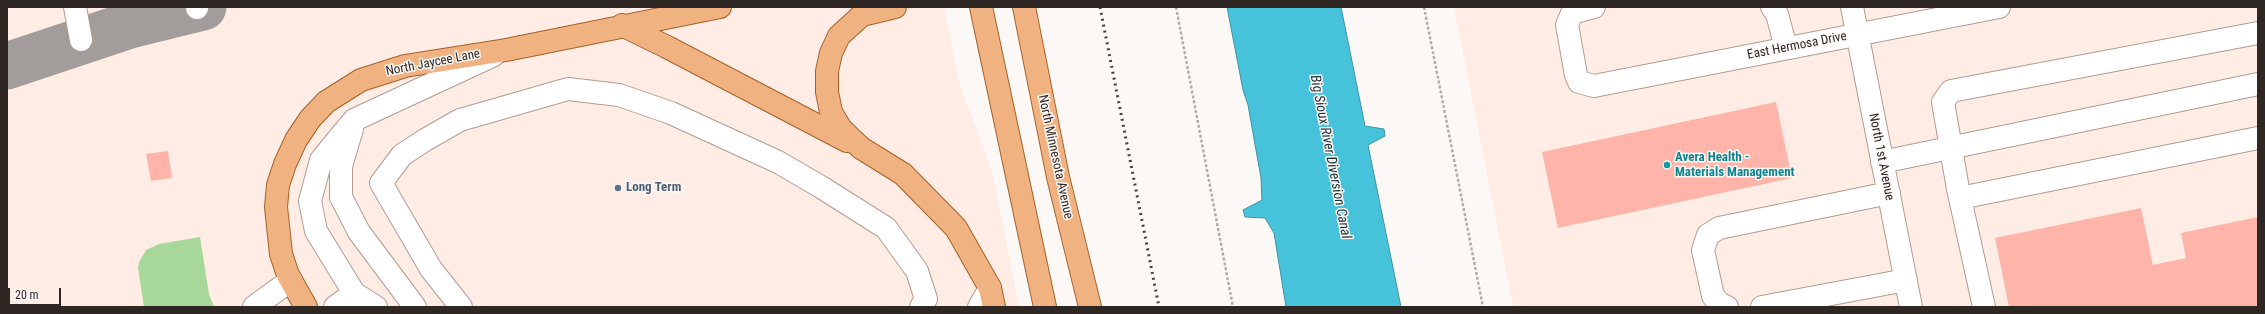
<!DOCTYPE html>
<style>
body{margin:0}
#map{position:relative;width:2265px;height:314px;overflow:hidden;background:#fcf8f6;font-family:"Roboto Condensed",sans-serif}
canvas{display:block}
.frame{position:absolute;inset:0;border:8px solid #2f2724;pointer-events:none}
.scale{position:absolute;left:8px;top:288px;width:53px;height:18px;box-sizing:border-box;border:2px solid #2f2724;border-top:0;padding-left:5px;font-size:12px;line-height:14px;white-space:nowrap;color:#2f2724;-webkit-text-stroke:3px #fcf8f6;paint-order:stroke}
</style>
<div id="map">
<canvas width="2265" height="314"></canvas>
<div class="frame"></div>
<div class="scale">20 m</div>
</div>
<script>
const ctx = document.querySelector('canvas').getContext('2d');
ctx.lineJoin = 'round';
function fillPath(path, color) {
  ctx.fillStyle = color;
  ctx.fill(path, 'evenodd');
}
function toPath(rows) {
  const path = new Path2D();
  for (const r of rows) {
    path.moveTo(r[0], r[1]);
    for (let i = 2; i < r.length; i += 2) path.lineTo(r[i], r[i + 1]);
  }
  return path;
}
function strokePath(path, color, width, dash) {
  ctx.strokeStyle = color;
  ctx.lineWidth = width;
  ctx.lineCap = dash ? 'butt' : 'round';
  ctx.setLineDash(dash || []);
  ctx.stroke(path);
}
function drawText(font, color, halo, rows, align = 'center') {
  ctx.font = font + ' "Roboto Condensed",sans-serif';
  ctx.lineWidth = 3;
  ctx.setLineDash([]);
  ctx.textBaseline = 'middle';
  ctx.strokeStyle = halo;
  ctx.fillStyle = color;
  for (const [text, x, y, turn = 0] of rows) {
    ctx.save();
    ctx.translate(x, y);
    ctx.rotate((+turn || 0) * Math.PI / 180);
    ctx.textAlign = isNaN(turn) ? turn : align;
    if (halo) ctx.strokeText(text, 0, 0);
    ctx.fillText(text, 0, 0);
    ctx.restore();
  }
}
fillPath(toPath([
 [7,7,944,7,960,86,992,171,1019,307,7,307],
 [1454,7,2258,7,2258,307,1513,307]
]), '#ffede5');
fillPath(toPath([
 [200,237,209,294,214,307,144,307,138,268,139,262,146,250,159,244]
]), '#a7d89a');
const water = toPath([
 [1227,7,1341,7,1365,126,1384,129,1385,136,1368,145,1401,307,1286,307,1274,233,1265,218,1245,217,1243,210,1262,200,1261,178,1248,105,1243,90,1227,7]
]);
fillPath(water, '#46c2da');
strokePath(water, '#3f94a3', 1);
strokePath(toPath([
 [7,66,130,25,203,7]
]), '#a29d9a', 47);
fillPath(toPath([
 [1776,102,1792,178,1558,228,1542,152],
 [168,151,172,178,151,181,146,154],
 [2141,208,2153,265,2186,258,2181,233,2258,217,2258,307,2009,307,1995,238]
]), '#ffb4a9');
const minor = toPath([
 [75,7,81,40],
 [197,7,197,8],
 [1594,7,1572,13,1567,25,1576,75,1579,82,1594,86,1999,7],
 [1772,7,1777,14,1786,48],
 [1852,7,1911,307],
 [352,129,341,166,341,197,359,232,415,307],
 [1882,162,2258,84],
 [1960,198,2258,138],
 [354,293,376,307],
 [254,307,291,280],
 [335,307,354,293],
 [359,307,354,293,316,231,310,201,321,160,354,120,494,55],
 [461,307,431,269,381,183,402,155,425,140,460,120,568,89,619,95,671,113,778,162,821,187,886,228,917,271,926,299,921,307],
 [979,307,990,288],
 [1727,307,1719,303,1713,296,1703,250,1708,235,1719,228,1889,193],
 [1762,307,1906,280],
 [1984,307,1958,189,1943,102,1951,91,2258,33]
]);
const major = toPath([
 [895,7,862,15,839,36,831,53,827,71,827,92,831,112,841,129,861,148,903,174,956,228,990,288,994,307],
 [981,7,1045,307],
 [1024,7,1058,177,1090,307],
 [622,25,667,47,847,141],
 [306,307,288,275,281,254,276,207,278,185,285,164,296,140,310,119,326,102,361,80,405,66,506,50,720,7]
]);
strokePath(minor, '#b09c93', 24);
strokePath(major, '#a66029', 24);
strokePath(toPath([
 [1176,7,1233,307],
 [1424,7,1483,307]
]), '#b2adaa', 2.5, [3, 2]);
strokePath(minor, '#fff', 22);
strokePath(major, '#f0b280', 22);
strokePath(toPath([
 [1100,7,1159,307]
]), '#49423f', 3, [2, 4]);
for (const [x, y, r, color] of [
 [1667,165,4,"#0f9aa8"],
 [618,188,4,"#5c6f8a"]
]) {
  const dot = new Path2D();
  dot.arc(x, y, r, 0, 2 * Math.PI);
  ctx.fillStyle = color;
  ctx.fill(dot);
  strokePath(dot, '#fcf8f6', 1.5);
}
drawText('13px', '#2f2724', '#fcf8f6', [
 ["East Hermosa Drive",1797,46,-11],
 ["North Jaycee Lane",433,63,-11],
 ["North Minnesota Avenue",1055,157,78],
 ["North 1st Avenue",1881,157,79]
]);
drawText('bold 13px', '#0d838f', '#fcf8f6', [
 ["Avera Health -",1675,158],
 ["Materials Management",1675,173]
], 'left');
drawText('bold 13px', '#4e5e75', '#fcf8f6', [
 ["Long Term",626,188]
], 'left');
drawText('italic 14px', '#192e33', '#fcf8f6', [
 ["Big Sioux River Diversion Canal",1330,157,79]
]);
</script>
